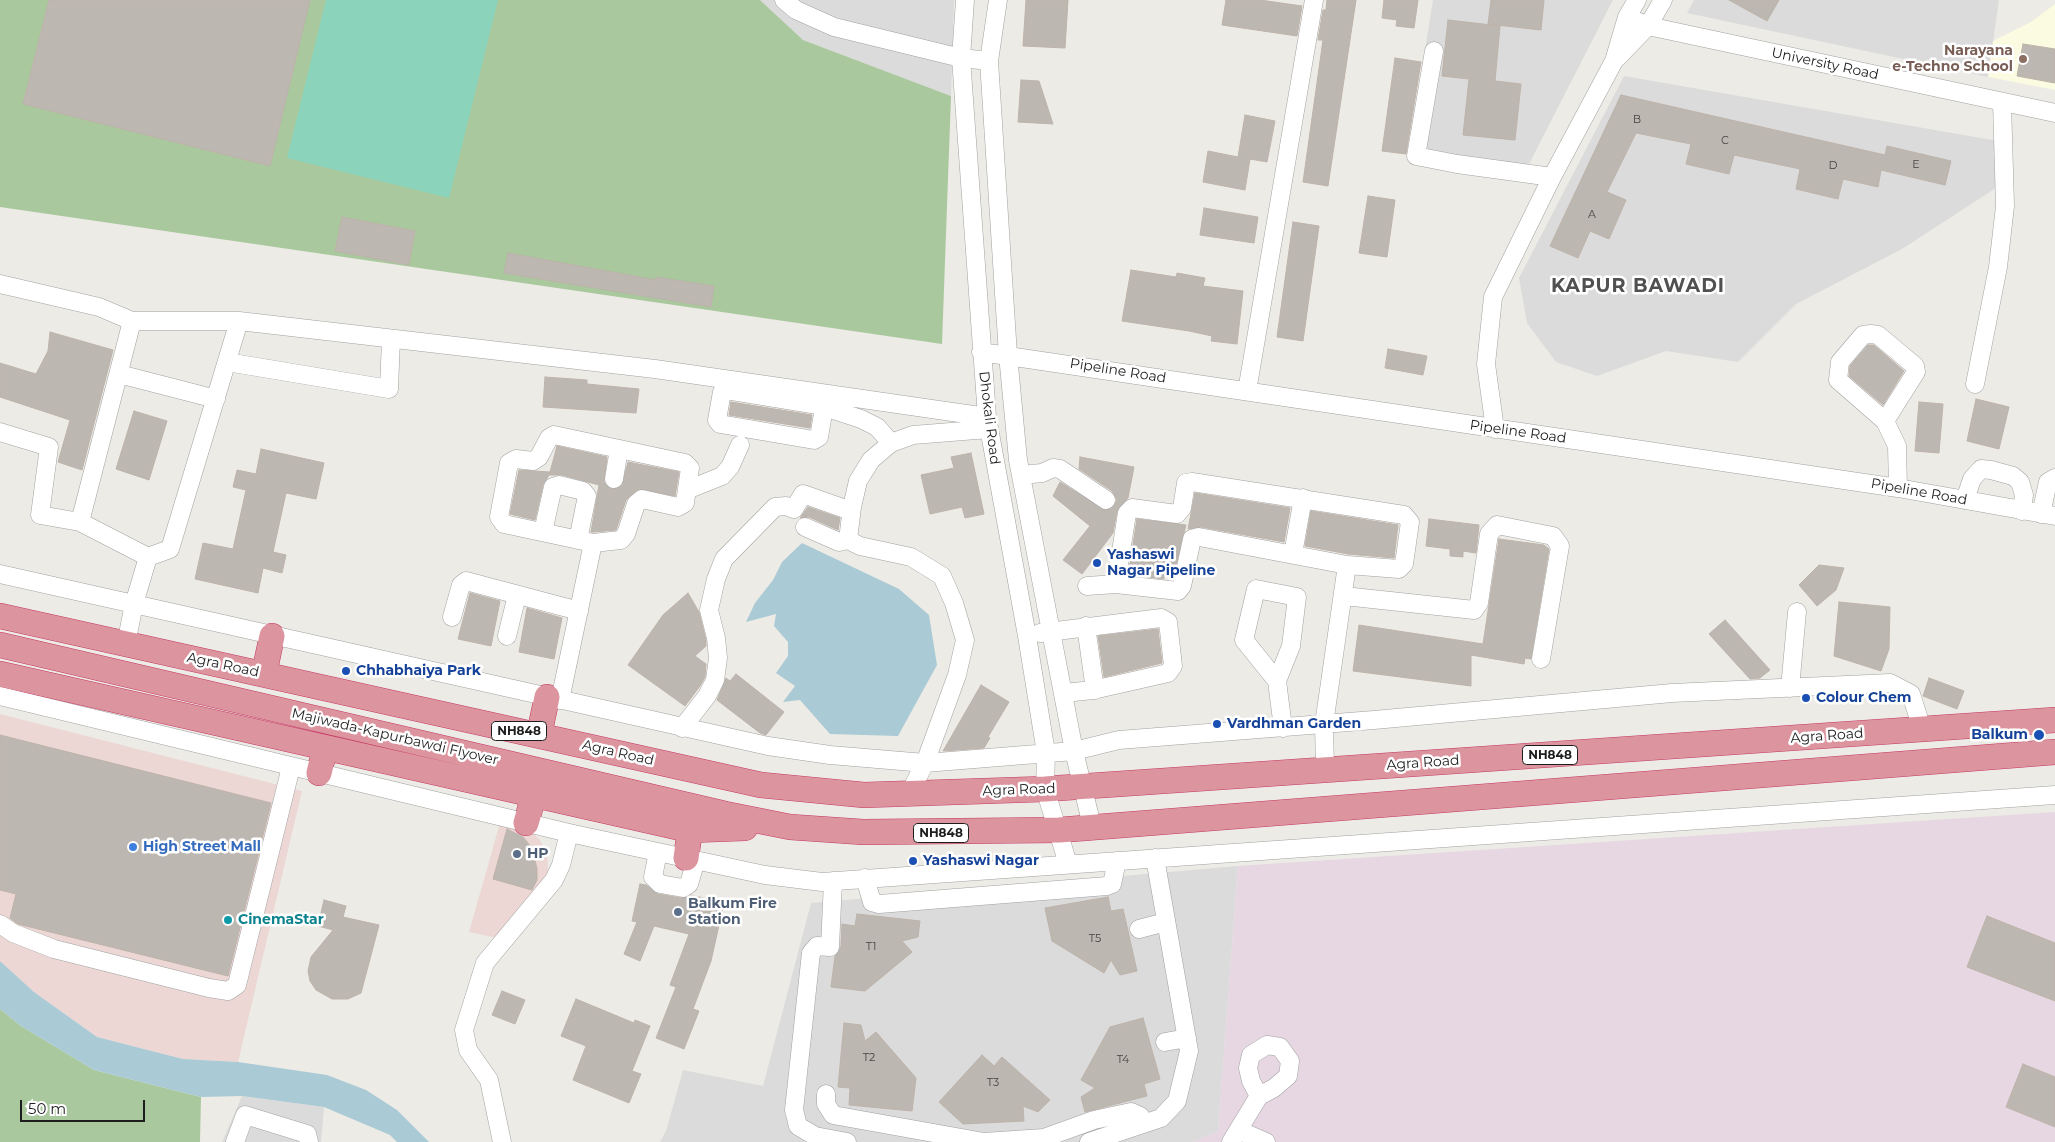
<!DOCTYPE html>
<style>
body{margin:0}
#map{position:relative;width:2055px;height:1142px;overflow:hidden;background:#edebe5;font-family:Montserrat,sans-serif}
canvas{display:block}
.scale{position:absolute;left:20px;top:1100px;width:125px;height:22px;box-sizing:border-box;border:2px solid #1d1d1d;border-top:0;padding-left:6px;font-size:15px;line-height:18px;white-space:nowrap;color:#1d1d1d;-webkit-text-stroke:4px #fff;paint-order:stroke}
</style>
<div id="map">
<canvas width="2055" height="1142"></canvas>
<div class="scale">50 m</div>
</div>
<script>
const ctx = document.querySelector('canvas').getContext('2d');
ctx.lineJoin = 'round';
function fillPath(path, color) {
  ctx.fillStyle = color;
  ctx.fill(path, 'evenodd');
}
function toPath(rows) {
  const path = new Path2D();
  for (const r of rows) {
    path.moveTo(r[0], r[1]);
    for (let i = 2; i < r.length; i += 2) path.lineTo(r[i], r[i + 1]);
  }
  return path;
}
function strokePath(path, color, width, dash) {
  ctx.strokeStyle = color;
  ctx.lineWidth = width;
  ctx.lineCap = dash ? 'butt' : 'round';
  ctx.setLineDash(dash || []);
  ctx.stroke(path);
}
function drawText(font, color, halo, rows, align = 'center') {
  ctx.font = font + ' Montserrat,sans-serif';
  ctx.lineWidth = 5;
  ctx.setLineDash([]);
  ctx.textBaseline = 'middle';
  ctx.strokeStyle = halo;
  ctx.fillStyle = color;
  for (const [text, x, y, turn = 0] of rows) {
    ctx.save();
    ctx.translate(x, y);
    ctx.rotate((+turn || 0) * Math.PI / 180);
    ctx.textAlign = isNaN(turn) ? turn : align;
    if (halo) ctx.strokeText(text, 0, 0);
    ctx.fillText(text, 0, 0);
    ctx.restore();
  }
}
fillPath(toPath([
 [760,0,954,0,951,96,803,40],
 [1433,0,1613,0,1528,166,1417,153,1410,144],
 [1694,0,1999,0,1988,77,1687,13],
 [1624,76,2004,142,2005,182,1902,249,1796,304,1738,362,1666,351,1597,376,1556,362,1527,323,1519,278],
 [1238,866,1218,1131,1193,1142,660,1142,666,1131,683,1070,763,1086,811,903],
 [242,1096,324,1107,321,1142,222,1142]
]), '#dbdbdb');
fillPath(toPath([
 [0,714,302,791,238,1062,183,1059,97,1037,34,992,0,961],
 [500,823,529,829,540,840,547,854,548,869,544,884,497,938,469,932]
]), '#ecd7d5');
fillPath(toPath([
 [2055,812,2055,1142,1193,1142,1218,1131,1238,866]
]), '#e6d7e2');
fillPath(toPath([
 [2055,4,2055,90,1988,77,1993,41,2031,22]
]), '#fafbe0');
fillPath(toPath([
 [0,0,760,0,803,40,951,96,942,344,0,207],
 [0,1009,21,1026,94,1070,201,1097,200,1142,0,1142]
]), '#a9c89e');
fillPath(toPath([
 [326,0,498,0,449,198,287,158]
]), '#8bd4bb');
fillPath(toPath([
 [802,543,899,589,929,615,937,665,898,736,830,734,800,700,783,702,795,686,776,673,788,656,788,642,774,626,776,614,746,622,755,603,773,580,782,562],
 [0,961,34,992,97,1037,183,1059,238,1062,327,1075,366,1090,397,1110,429,1142,397,1142,390,1135,324,1107,242,1096,201,1097,94,1070,21,1026,0,1009]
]), '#aacad6');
const building = toPath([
 [49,0,310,0,270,166,23,104,49,0],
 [1026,0,1068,0,1065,48,1023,46,1026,0],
 [1226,0,1260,0,1302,6,1297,36,1222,25,1226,0],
 [1327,0,1356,0,1328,186,1303,182,1323,40,1318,40,1323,10,1326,10,1327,0],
 [1384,0,1418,0,1414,28,1396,26,1397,20,1382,18,1384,0],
 [1491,0,1544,0,1541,30,1488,24,1491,0],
 [1729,0,1779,0,1767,21,1729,0],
 [1448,20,1500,26,1495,81,1521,84,1515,140,1463,135,1469,79,1442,76,1448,20],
 [2023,44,2055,49,2055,83,2017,76,2023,44],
 [1395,58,1421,62,1406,154,1382,151,1395,58],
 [1021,80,1039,81,1053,124,1018,122,1021,80],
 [1621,95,1885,155,1887,146,1951,161,1945,185,1881,170,1878,187,1843,179,1838,199,1796,189,1800,169,1734,155,1729,174,1686,164,1691,144,1636,133,1607,192,1626,200,1609,239,1590,231,1578,258,1550,246,1621,95],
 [1245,115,1275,121,1267,162,1250,159,1245,190,1203,182,1208,151,1238,157,1245,115],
 [1368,196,1395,200,1387,257,1359,253,1368,196],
 [1204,208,1258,217,1254,243,1200,235,1204,208],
 [342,217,415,231,409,265,335,251,342,217],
 [1293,222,1319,226,1303,341,1277,337,1293,222],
 [508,253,656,280,656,277,714,286,711,307,504,273,508,253],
 [1131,270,1176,277,1177,273,1205,278,1203,286,1243,291,1237,344,1211,341,1212,336,1189,331,1122,321,1131,270],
 [50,332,113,350,82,470,58,462,70,420,0,397,0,363,36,374,48,351,50,332],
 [1868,345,1874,345,1904,371,1883,405,1849,376,1850,366,1868,345],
 [1388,349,1427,356,1423,375,1385,368,1388,349],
 [545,377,587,380,587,384,639,389,636,413,543,407,545,377],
 [1976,399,2009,407,1999,449,1967,441,1976,399],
 [731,402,812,415,810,428,729,415,731,402],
 [1919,402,1943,404,1939,453,1915,451,1919,402],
 [134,411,167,421,149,480,116,469,134,411],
 [557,446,607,457,604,482,612,489,622,485,628,462,679,472,675,496,639,489,626,500,616,530,594,532,591,532,599,485,562,475,549,475,543,485,535,520,510,514,519,470,550,472,557,446],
 [261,449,324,463,316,499,286,493,273,552,286,555,282,573,263,568,258,593,195,579,203,543,233,549,246,490,233,487,237,470,256,474,261,449],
 [971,453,984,514,965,518,962,507,930,514,921,475,954,468,951,457,971,453],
 [1080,457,1134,467,1128,498,1117,511,1113,533,1082,574,1063,560,1090,526,1053,496,1060,482,1105,510,1111,509,1117,500,1112,491,1079,469,1080,457],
 [1195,493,1290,508,1284,542,1201,527,1188,529,1195,493],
 [808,507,840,518,838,530,809,517,800,518,808,507],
 [1311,511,1398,525,1394,558,1348,554,1305,546,1311,511],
 [1137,519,1186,525,1173,577,1164,576,1164,579,1134,575,1135,571,1129,570,1137,519],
 [1429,519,1479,525,1476,553,1463,551,1463,557,1450,556,1450,549,1426,546,1429,519],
 [1499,539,1544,545,1549,549,1531,659,1525,658,1524,664,1471,655,1471,686,1353,671,1359,625,1483,644,1499,539],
 [1819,565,1844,568,1836,590,1817,606,1799,585,1819,565],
 [470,593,500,601,491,646,458,639,470,593],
 [688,593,699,612,706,640,706,646,695,656,706,664,705,677,700,686,685,706,628,665,663,615,688,593],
 [1839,602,1890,607,1889,649,1881,671,1834,656,1839,602],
 [527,608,562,618,554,659,519,652,527,608],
 [1725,620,1770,670,1760,678,1750,679,1709,634,1725,620],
 [1158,629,1162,663,1104,677,1098,636,1158,629],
 [736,674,784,712,766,735,760,733,717,700,726,678,730,681,736,674],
 [1929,678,1964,691,1957,709,1923,696,1929,678],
 [981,685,1009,702,988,737,990,738,984,748,943,751,981,685],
 [0,735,271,803,228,976,18,924,10,918,16,894,0,890,0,735],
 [507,829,523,837,532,848,537,869,537,880,532,890,493,879,507,829],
 [640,884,646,885,658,894,681,898,691,895,724,903,711,961,693,1009,699,1011,684,1049,656,1038,676,987,670,985,689,934,654,926,640,961,624,954,637,922,632,921,640,884],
 [1108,897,1111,911,1123,909,1137,971,1120,975,1111,960,1104,973,1052,941,1045,908,1108,897],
 [324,900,346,906,343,917,379,925,361,993,348,999,332,999,316,990,310,981,308,971,311,957,333,930,318,926,324,900],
 [857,914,920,921,918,937,902,941,912,952,865,991,831,987,835,956,841,947,842,924,855,926,857,914],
 [1987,916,2055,943,2055,1001,1967,967,1987,916],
 [502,991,525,1000,515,1024,492,1015,502,991],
 [576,999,634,1023,635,1020,650,1026,632,1071,641,1074,629,1103,573,1080,586,1046,561,1036,576,999],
 [1143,1018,1160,1079,1144,1084,1147,1096,1085,1112,1081,1097,1095,1088,1081,1080,1110,1027,1143,1018],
 [844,1023,861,1025,865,1041,876,1032,916,1078,912,1111,849,1105,850,1088,838,1087,844,1023],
 [982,1055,994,1066,1002,1057,1050,1100,1038,1112,1023,1106,1024,1121,963,1124,939,1102,982,1055],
 [2023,1064,2055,1077,2055,1127,2006,1107,2023,1064]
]);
fillPath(building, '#bdb7b2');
strokePath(building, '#bdb3a9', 1);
const minor = toPath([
 [784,0,796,10,834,27,961,58,989,61],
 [965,0,961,58,987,417,1027,636,1046,753,1045,789,1068,864],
 [998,0,989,61,1008,355,1018,460,1074,751,1092,826],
 [1627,17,1648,26,2055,113],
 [1434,51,1416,156,1457,164,1552,177],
 [1616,59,1648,26,1663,0],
 [0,284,99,307,132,321,239,321,655,369,987,417],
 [132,321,80,522,148,557,170,549,239,321],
 [981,352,1898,488,2055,516],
 [227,362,389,389,391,339],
 [119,374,216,399],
 [1975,384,1998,267,2005,206,2002,102],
 [1247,391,1314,0],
 [824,408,819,437,814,440,720,424,717,420,722,392,726,390,818,405,861,419,877,427,891,443],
 [1885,421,1916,372,1915,366,1878,335,1871,334,1863,335,1840,362,1838,380,1885,421,1897,446,1898,488],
 [1495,429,1486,364,1493,297,1552,177,1614,61,1627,17,1637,0],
 [0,432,49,447,40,515,80,522],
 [1021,475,1042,473,1053,468,1060,469,1106,500],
 [614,479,619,449],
 [687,490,722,476,730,467,740,445],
 [1965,500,1972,479,1981,469,1991,470,2013,476,2020,482,2024,495,2022,511],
 [2041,514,2048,482,2055,478],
 [805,527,839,542,848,540],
 [543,532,553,487,559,485,583,491,587,496,578,540],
 [1293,554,1303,498],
 [0,574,768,746,830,755,925,763,1074,751,1119,740,1374,720,1672,693,1890,683,1911,694,1922,729],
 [1116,584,1127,513,1132,508,1177,514,1182,508,1186,483,1192,482,1404,515,1410,522,1404,564,1399,569,1347,565,1324,724,1325,770],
 [1087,586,1116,584,1178,591,1182,586,1192,539,1199,537,1347,565],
 [1344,596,1474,610,1479,603,1489,534,1497,525,1553,536,1560,546,1541,659],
 [452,617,461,585,466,581,579,611],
 [1086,626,1095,690],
 [1040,633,1161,618,1168,622,1173,666,1168,673,1093,690,1064,693],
 [507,636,517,595],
 [126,644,134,604,148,557],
 [1277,681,1291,646,1297,597,1256,589,1244,640,1277,681,1283,728],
 [1790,688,1797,612],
 [0,696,569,833,765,875,822,882,2055,795],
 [560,700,593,543,621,540,626,534,636,504,642,499,678,507,685,503,690,468,685,463,554,435,549,438,539,457,533,461,516,459,509,463,499,517,504,524,593,543],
 [682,728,707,696,715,680,718,658,716,638,709,610,716,579,724,559,775,507,786,506,794,509,803,494,851,511],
 [909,794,925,763,957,675,965,640,954,603,942,576,911,557,860,546,848,540,852,507,858,481,871,460,891,443,913,435,989,429],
 [658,852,653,877,660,884,683,888,689,884,696,860],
 [865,878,872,902,879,904,1107,886,1112,884,1117,861],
 [833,881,830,947,817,946,811,953,794,1110,798,1126,815,1136,847,1142],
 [0,924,13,933,54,949,209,988,228,991,237,985,291,767],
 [1139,929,1166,922],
 [1165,1042,1187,1038],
 [826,1094,826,1104,833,1115,984,1142,1044,1138,1094,1120,1131,1112,1140,1116,1145,1123],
 [1238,1130,1266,1142],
 [235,1142,245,1115,307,1134,309,1142],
 [502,1142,489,1080,468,1050,464,1030,485,963,554,880,561,865,569,833],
 [1089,1142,1161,1118,1177,1101,1189,1051,1155,858],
 [1231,1142,1259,1096,1274,1088,1288,1076,1290,1061,1280,1047,1267,1045,1251,1055,1248,1068,1251,1081,1259,1096]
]);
const highway = toPath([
 [0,616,761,785,864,795,1045,789,2055,720],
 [0,645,725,814,790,827,863,832,1059,830,2055,752],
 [0,674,690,830,745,828],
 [264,674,272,636],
 [539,735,547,697],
 [319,773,325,748],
 [526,823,534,795],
 [686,858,690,830]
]);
strokePath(minor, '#a1a1a1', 19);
strokePath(highway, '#c53863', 26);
strokePath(minor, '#fff', 18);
strokePath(highway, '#dc959f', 25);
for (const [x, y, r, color] of [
 [2023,59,5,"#8d6e63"],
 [1097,563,5,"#1a4fb4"],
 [346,671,5,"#1a4fb4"],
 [1806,698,5,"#1a4fb4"],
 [1217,724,5,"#1a4fb4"],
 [2039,735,6,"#1a4fb4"],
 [133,847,5,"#3f7fe0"],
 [517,854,5,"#5c6f8a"],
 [913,861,5,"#1a4fb4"],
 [678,912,5,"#5c6f8a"],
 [228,920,5,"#0f9aa8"]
]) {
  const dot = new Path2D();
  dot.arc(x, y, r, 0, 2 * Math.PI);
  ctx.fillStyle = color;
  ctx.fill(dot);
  strokePath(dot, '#fff', 2);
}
drawText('11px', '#454442', null, [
 ["B",1637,120],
 ["C",1725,141],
 ["E",1916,165],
 ["D",1833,166],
 ["A",1592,215],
 ["T5",1095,939],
 ["T1",871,947],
 ["T2",869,1058],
 ["T4",1123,1060],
 ["T3",993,1083]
]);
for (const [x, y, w] of [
 [519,731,55],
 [1550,755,55],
 [941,833,55]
]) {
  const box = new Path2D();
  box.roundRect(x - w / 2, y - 9.5, w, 19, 4);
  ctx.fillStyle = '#fff';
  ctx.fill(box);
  strokePath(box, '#1d1d1d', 1);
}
drawText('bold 12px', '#1d1d1d', null, [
 ["NH848",519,731],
 ["NH848",1550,755],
 ["NH848",941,833]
]);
drawText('bold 14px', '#785e54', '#fff', [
 ["Narayana",2013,51],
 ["e-Techno School",2013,67]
], 'right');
drawText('14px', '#1d1d1d', '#fff', [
 ["University Road",1825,64,12],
 ["Pipeline Road",1118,371,9],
 ["Dhokali Road",989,418,83],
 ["Pipeline Road",1518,432,8],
 ["Pipeline Road",1919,492,10],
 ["Agra Road",223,665,12],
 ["Agra Road",1827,736,-4],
 ["Majiwada-Kapurbawdi Flyover",395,737,13],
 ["Agra Road",618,753,13],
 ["Agra Road",1423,763,-4],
 ["Agra Road",1019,790,-2]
]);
drawText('bold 14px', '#164399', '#fff', [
 ["Yashaswi",1107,555],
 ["Nagar Pipeline",1107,571],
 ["Chhabhaiya Park",356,671],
 ["Colour Chem",1816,698],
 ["Vardhman Garden",1227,724],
 ["Balkum",2028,735,"right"],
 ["Yashaswi Nagar",923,861]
], 'left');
drawText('bold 14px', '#366cbe', '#fff', [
 ["High Street Mall",143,847]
], 'left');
drawText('bold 14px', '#4e5e75', '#fff', [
 ["HP",527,854],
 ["Balkum Fire",688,904],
 ["Station",688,920]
], 'left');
drawText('bold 14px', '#0d838f', '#fff', [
 ["CinemaStar",238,920]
], 'left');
ctx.letterSpacing = '1px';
drawText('bold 19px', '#505050', '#fff', [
 ["KAPUR BAWADI",1638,286]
]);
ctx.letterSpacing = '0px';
</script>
